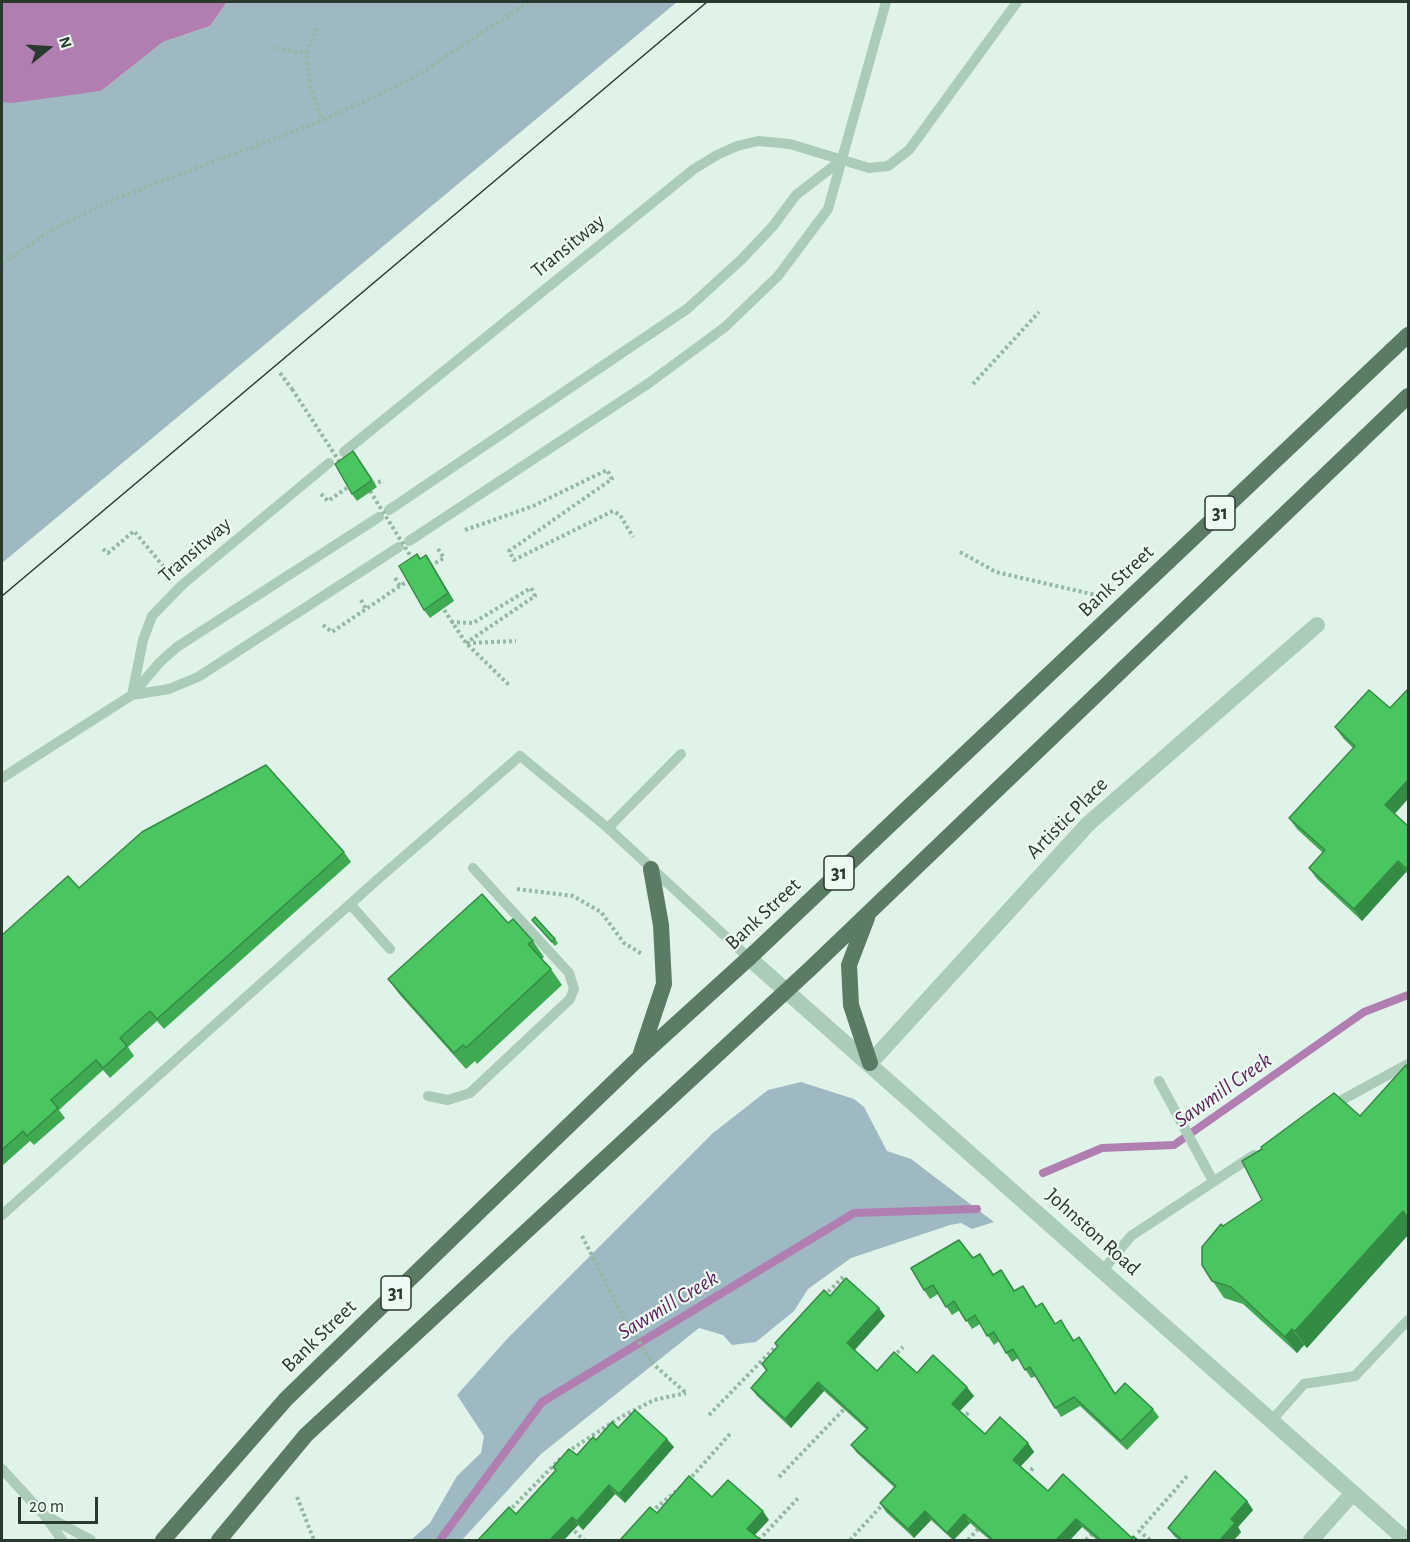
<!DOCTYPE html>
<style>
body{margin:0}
#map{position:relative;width:1410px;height:1542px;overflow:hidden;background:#dff3e9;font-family:"Alegreya Sans",sans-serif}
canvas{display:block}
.frame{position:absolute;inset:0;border:3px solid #2a392e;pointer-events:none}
.north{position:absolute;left:18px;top:18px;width:60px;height:60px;-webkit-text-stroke:4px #ecfaf3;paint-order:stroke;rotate:72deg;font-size:16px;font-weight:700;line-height:24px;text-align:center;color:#2a392e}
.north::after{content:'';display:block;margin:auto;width:21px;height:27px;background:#2a392e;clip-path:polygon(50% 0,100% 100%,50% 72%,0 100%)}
.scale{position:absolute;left:18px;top:1497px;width:80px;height:27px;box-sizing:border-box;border:3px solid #2a392e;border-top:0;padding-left:8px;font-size:18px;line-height:21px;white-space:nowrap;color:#2a392e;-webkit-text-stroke:4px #ecfaf3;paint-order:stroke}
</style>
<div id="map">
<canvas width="1410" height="1542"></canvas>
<div class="frame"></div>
<div class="north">N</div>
<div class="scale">20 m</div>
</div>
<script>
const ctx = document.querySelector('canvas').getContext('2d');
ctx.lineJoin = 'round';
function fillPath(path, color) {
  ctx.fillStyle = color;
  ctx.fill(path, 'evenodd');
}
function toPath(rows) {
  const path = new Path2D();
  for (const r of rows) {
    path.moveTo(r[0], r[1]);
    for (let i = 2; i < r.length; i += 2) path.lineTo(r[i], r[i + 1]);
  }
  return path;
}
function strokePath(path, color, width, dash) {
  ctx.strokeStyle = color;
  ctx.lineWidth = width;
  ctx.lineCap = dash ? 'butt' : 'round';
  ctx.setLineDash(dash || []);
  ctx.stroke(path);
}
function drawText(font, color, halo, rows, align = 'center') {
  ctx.font = font + ' "Alegreya Sans",sans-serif';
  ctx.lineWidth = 4.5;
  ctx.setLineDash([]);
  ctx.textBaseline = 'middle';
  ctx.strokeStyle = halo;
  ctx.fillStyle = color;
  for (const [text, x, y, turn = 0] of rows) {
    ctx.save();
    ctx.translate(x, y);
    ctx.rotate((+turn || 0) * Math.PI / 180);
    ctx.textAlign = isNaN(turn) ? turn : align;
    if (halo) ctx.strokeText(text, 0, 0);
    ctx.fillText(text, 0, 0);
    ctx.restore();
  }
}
fillPath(toPath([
 [227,2,677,2,2,563,2,102,101,91,163,42,210,26],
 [801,1082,854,1099,864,1107,887,1151,911,1159,994,1222,972,1229,961,1223,950,1225,851,1258,808,1289,794,1311,756,1342,732,1345,723,1335,699,1328,541,1454,462,1540,411,1540,430,1523,457,1476,481,1453,484,1436,457,1395,507,1339,713,1133,768,1090]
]), '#9fb9c3');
fillPath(toPath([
 [2,2,227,2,210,26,163,42,101,91,12,103,2,102]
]), '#b07eb1');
strokePath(toPath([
 [1043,1173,1102,1148,1174,1145,1364,1012,1408,995],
 [440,1540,542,1402,854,1213,977,1209]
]), '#b07eb1', 8);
strokePath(toPath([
 [317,28,306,53,311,88,322,120],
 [276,48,306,53],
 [2,264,51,230,117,198,316,123,367,100,418,75,529,2],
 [280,373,292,389],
 [973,384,1039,312],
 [372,483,384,481],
 [321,494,328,501,351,485],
 [465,530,533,506,607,470,612,479,509,551,514,560,613,511,620,515,633,537],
 [103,549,108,553,134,531,168,572],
 [960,552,996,572,1100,596],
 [430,566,444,558,438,549],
 [395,578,400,586,411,579],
 [361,600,366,609],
 [441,605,466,643,510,686],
 [451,622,473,623,531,588,535,596,466,643],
 [323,625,332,632,400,586],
 [467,643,516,641],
 [517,889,573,896,601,912,624,943,642,954],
 [582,1236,626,1322,653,1364,686,1393],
 [824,1296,844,1276],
 [893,1357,903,1347],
 [709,1415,779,1343],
 [962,1419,969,1412],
 [567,1452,621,1417,654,1400,686,1393],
 [1027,1475,1033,1468],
 [779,1477,847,1406],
 [688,1481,730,1434],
 [297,1497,314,1540],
 [508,1512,562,1457],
 [651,1512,680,1488],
 [570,1527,584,1540],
 [759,1540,800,1496],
 [850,1540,884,1503],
 [968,1540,979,1528],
 [1086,1540,1094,1532],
 [1150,1540,1139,1531,1189,1474]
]), '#95b8a2', 4, [3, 3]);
strokePath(toPath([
 [344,452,694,169,717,155,737,146,758,141,790,144,869,168,888,166,909,150,1017,2],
 [389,510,687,309,742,259,773,226,796,195,843,159],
 [409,541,649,383,725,327,778,276,828,209,886,2],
 [132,695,143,640,152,616,182,585,329,463],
 [132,695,169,689,198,677,399,547],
 [2,778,132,695,160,662,177,647,379,517],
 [608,828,681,754],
 [350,904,390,949],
 [1159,1081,1213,1181],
 [428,1096,448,1100,470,1093,570,999,574,989,569,973,473,868],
 [1331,1106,1408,1064],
 [2,1215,377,880,520,756,608,828,749,958],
 [1103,1270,1131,1236,1254,1155],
 [1272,1420,1304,1384,1355,1376,1408,1320],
 [2,1469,45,1516,62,1540],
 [48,1517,91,1540]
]), '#abccb8', 10);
strokePath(toPath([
 [870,1063,1088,824,1317,625]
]), '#abccb8', 16);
strokePath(toPath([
 [749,958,1406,1540],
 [1311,1540,1353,1493]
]), '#abccb8', 16);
strokePath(toPath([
 [867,918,849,965,851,1005,870,1063],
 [641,1053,664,984,661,925,651,869],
 [163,1540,286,1399,483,1208,640,1057,749,958,1408,335],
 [219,1540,306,1435,811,968,1408,396]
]), '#5b7b64', 16);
strokePath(toPath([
 [2,596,707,2]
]), '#2a392e', 1.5);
strokePath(toPath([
 [292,389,341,464],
 [370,491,413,560]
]), '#95b8a2', 4, [3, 3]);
fillPath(toPath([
 [353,451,377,487,357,501,352,494],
 [426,555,454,601,430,618,424,610,420,559],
 [1369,690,1395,814,1408,826,1408,874,1406,872,1362,921,1317,879,1309,868,1323,853,1297,829,1289,818,1353,748,1343,738,1335,727],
 [344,852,351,862,164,1029,157,1021,128,1047,134,1056,110,1078,103,1070,59,1110,65,1118,34,1145,30,1141,2,1166,2,935],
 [532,920,555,939,558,943,555,946],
 [508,923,533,941,544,957,542,959,551,969,562,985,477,1064,475,1061,466,1069,400,995,388,979],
 [1408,1068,1408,1235,1307,1348,1304,1345,1297,1353,1243,1304,1224,1298,1202,1265,1223,1226,1262,1200,1360,1116],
 [973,1258,986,1263,994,1275,1001,1270,1015,1291,1023,1286,1036,1306,1048,1312,1055,1324,1067,1329,1074,1340,1085,1346,1115,1394,1153,1409,1159,1417,1127,1450,1080,1406,1061,1417,1036,1376,1031,1378,1018,1358,1012,1362,999,1341,994,1345,980,1324,972,1329,960,1310,952,1315,938,1294,930,1299,924,1290],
 [830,1296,885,1316,854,1350,877,1371,917,1373,974,1396,959,1411,985,1434,1028,1443,1034,1452,1021,1466,1048,1491,1132,1538,1138,1540,1097,1540,1082,1527,1070,1540,990,1540,970,1523,954,1540,953,1540,931,1520,914,1538,886,1512,880,1503,894,1487,857,1453,851,1445,866,1429,824,1391,791,1428,757,1396,751,1388,766,1371,762,1364,778,1347,775,1343],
 [618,1428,674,1447,625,1503,615,1494,583,1530,578,1525,564,1540,478,1540,516,1514,556,1470,553,1467,577,1455,596,1440],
 [1247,1501,1253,1510,1238,1527,1241,1532,1234,1540,1179,1540,1174,1536,1168,1528]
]), '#40aa53');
fillPath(toPath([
 [426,555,431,563,454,601,448,593],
 [1408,780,1408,799,1393,816,1385,805],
 [1398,861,1406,872,1362,921,1354,909],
 [1403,1211,1408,1220,1408,1235,1307,1348,1295,1331],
 [879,1308,885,1316,853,1352,847,1343],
 [1292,1329,1304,1345,1297,1353,1285,1337],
 [818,1382,824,1391,791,1428,785,1419],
 [967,1387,974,1396,958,1413,952,1404],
 [667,1439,674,1447,625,1503,619,1494],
 [1028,1443,1034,1452,1019,1468,1013,1460],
 [609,1485,615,1494,583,1530,577,1521],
 [1247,1501,1253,1510,1238,1527,1241,1532,1234,1540,1220,1540,1231,1519],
 [763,1511,769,1520,753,1537,747,1529],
 [925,1511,931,1520,914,1538,908,1529],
 [964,1514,970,1523,953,1540,947,1533],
 [572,1517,578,1525,564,1540,550,1540],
 [1076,1519,1082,1527,1070,1540,1056,1540]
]), '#348b44');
const building = toPath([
 [353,451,372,480,352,494,335,464,353,451],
 [417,554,420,559,426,555,448,593,424,610,399,566,417,554],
 [1408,689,1408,780,1385,805,1408,826,1408,870,1398,861,1354,909,1309,868,1325,850,1289,818,1355,746,1335,727,1369,690,1390,708,1408,689],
 [266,765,344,852,157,1019,150,1011,120,1038,127,1046,103,1068,96,1060,51,1100,58,1108,27,1136,23,1131,2,1150,2,935,68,876,79,888,142,832,266,765],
 [482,894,508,923,513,919,533,941,528,944,551,969,466,1048,463,1045,454,1053,388,979,482,894],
 [535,917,555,939,552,942,532,920,535,917],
 [1406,1065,1408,1068,1408,1217,1403,1211,1295,1331,1292,1329,1285,1337,1231,1287,1212,1281,1202,1265,1202,1247,1221,1224,1223,1226,1262,1200,1242,1161,1262,1149,1261,1147,1334,1093,1360,1116,1406,1065],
 [959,1240,973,1258,980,1254,993,1275,1001,1270,1014,1291,1023,1286,1036,1307,1042,1303,1055,1324,1061,1320,1073,1341,1079,1337,1115,1394,1125,1383,1153,1409,1121,1441,1074,1397,1055,1408,1030,1367,1025,1370,1013,1349,1006,1353,994,1332,987,1336,975,1315,966,1321,954,1301,946,1307,933,1285,924,1290,911,1268,959,1240],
 [846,1278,879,1308,847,1343,877,1371,894,1352,917,1373,933,1355,967,1387,952,1404,985,1434,1000,1417,1028,1443,1013,1460,1048,1491,1063,1474,1132,1538,1133,1536,1138,1540,1101,1540,1076,1519,1056,1540,993,1540,964,1514,947,1533,925,1511,908,1529,880,1503,896,1486,851,1445,868,1428,818,1382,785,1419,751,1388,767,1370,762,1364,778,1346,775,1343,824,1290,830,1296,846,1278],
 [635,1410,667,1439,619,1494,609,1485,577,1521,572,1517,550,1540,478,1540,509,1507,516,1514,556,1470,553,1467,569,1449,577,1455,593,1437,596,1440,612,1422,618,1428,635,1410],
 [1215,1471,1247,1501,1231,1519,1235,1523,1220,1540,1182,1540,1168,1528,1215,1471],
 [689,1476,712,1497,728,1480,763,1511,747,1529,761,1540,620,1540,650,1507,657,1513,689,1476]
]);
fillPath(building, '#4ac661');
strokePath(building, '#348b44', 1.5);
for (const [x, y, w] of [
 [1220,513,30],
 [839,873,30],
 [396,1293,30]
]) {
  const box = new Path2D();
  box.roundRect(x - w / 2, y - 17, w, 34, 4.5);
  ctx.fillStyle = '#ecfaf3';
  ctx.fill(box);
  strokePath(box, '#2a392e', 1.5);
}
drawText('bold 20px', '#2a392e', null, [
 ["31",1220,513],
 ["31",839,873],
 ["31",396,1293]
]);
drawText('21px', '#2a392e', '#ecfaf3', [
 ["Transitway",568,246,-39],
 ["Transitway",195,550,-41],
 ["Bank Street",1116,581,-43],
 ["Artistic Place",1067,818,-45],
 ["Bank Street",763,914,-43],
 ["Johnston Road",1093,1232,42],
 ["Bank Street",319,1336,-44]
]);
drawText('italic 22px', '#5b1f5b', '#ecfaf3', [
 ["Sawmill Creek",1223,1090,-35],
 ["Sawmill Creek",668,1305,-31]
]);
</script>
